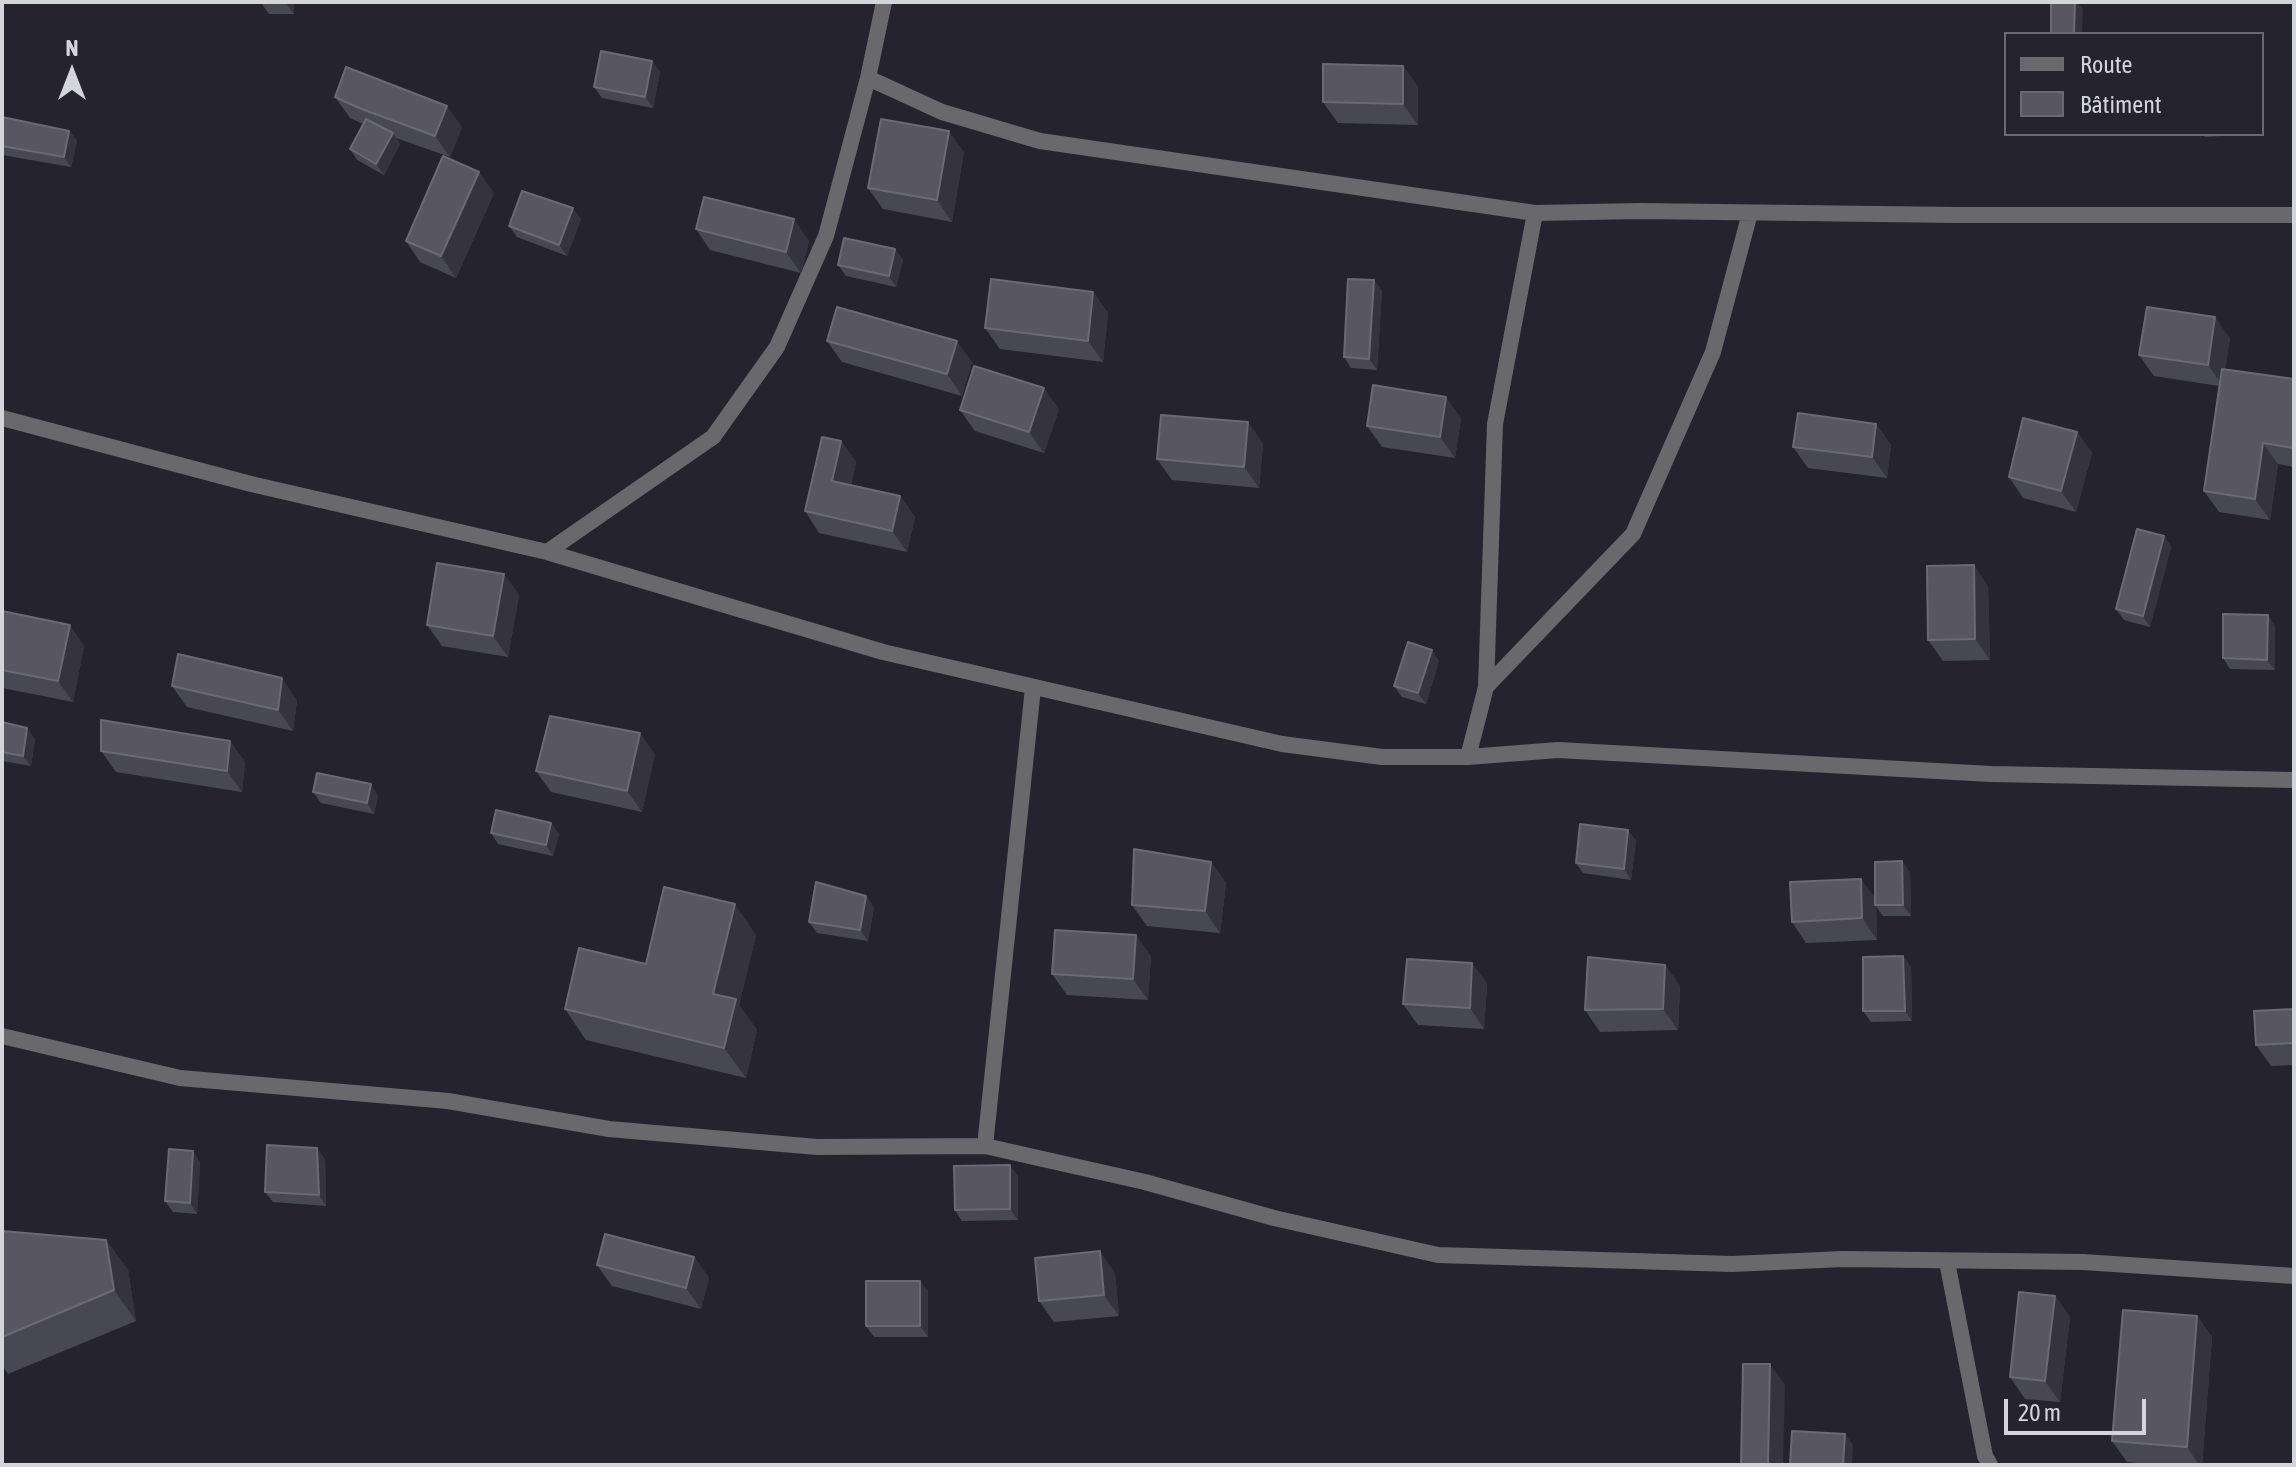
<!DOCTYPE html>
<meta charset="utf-8">
<style>
body{margin:0}
#map{position:relative;width:2296px;height:1467px;overflow:hidden;background:#25242e;font-family:"Asap Condensed",sans-serif}
canvas{display:block}
.frame{position:absolute;inset:0;border:4px solid #d4d4db;pointer-events:none}
.legend{position:absolute;left:2004px;top:32px;width:260px;height:104px;box-sizing:border-box;background:#25242e;border:2px solid #6b6a73;margin:0;padding:10px 14px;list-style:none;font-size:24px;color:#d4d4db}
.legend li{display:flex;align-items:center;gap:16px;height:40px}
.legend b{width:40px;border:2px solid #6b6a73}
.north{position:absolute;left:32px;top:32px;width:80px;height:80px;-webkit-text-stroke:6px #25242e;paint-order:stroke;rotate:0deg;font-size:22px;font-weight:700;line-height:32px;text-align:center;color:#d4d4db}
.north::after{content:'';display:block;margin:auto;width:28px;height:36px;background:#d4d4db;clip-path:polygon(50% 0,100% 100%,50% 72%,0 100%)}
.scale{position:absolute;left:2004px;top:1399px;width:142px;height:36px;box-sizing:border-box;border:4px solid #d4d4db;border-top:0;padding-left:10px;font-size:24px;line-height:28px;white-space:nowrap;color:#d4d4db;-webkit-text-stroke:6px #25242e;paint-order:stroke}
</style>
<div id="map">
<canvas width="2296" height="1467"></canvas>
<div class="frame"></div>
<ul class="legend">
<li><b style="height:10px;background:#68686d"></b>Route</li>
<li><b style="height:22px;background:#585761"></b>Bâtiment</li>
</ul>
<div class="north">N</div>
<div class="scale">20 m</div>
</div>
<script>
const ctx = document.querySelector('canvas').getContext('2d');
ctx.lineJoin = 'round';
function toPath(rows) {
  const path = new Path2D();
  for (const r of rows) {
    path.moveTo(r[0], r[1]);
    for (let i = 2; i < r.length; i += 2) path.lineTo(r[i], r[i + 1]);
  }
  return path;
}
function strokePath(path, color, width, dash) {
  ctx.strokeStyle = color;
  ctx.lineWidth = width;
  ctx.lineCap = dash ? 'butt' : 'round';
  ctx.setLineDash(dash || []);
  ctx.stroke(path);
}
function fillPath(path, color) {
  ctx.fillStyle = color;
  ctx.fill(path, 'evenodd');
}
strokePath(toPath([
 [868,78,942,112,1040,141,1535,213,1640,211,1957,215,2294,215],
 [2,418,251,484,547,552,883,652,1282,744,1382,757,1468,757,1558,750,1991,774,2294,780],
 [547,552,713,437,777,347,826,236,868,78,884,2],
 [1486,687,1633,534,1713,352,1750,213],
 [1468,757,1486,687,1495,424,1535,213],
 [2,1036,180,1078,448,1101,609,1129,817,1147,985,1146,1145,1182,1274,1218,1438,1255,1732,1264,1843,1259,2083,1262,2294,1276],
 [985,1146,1033,688],
 [1947,1262,1985,1456,1990,1465]
]), '#68686d', 16);
fillPath(toPath([
 [294,2,294,14,269,14,261,3],
 [652,61,660,72,653,108,602,98,594,87],
 [1403,66,1418,87,1418,125,1338,123,1323,102],
 [335,97,462,127,450,157,396,138,400,144,384,175,357,160,350,149,363,124,350,118],
 [2,117,69,131,77,141,71,167,2,155],
 [2203,134,2235,134,2235,135,2205,137],
 [964,152,952,222,883,209,868,188],
 [494,193,456,278,420,262,406,241],
 [581,219,567,256,517,237,509,226],
 [696,229,809,241,801,273,710,250],
 [895,249,903,260,896,287,846,276,838,265],
 [1374,280,1382,291,1377,370,1351,368,1344,357],
 [1093,292,1108,313,1103,362,1000,349,985,328],
 [2230,338,2225,369,2294,379,2294,467,2278,464,2270,520,2219,512,2204,491,2219,386,2154,376,2139,355],
 [827,341,972,362,962,396,842,362],
 [1059,409,1044,453,975,431,960,410],
 [1461,418,1455,458,1382,447,1367,426],
 [1248,422,1263,444,1259,488,1172,480,1157,459],
 [1876,424,1891,445,1887,478,1808,468,1793,447],
 [2077,432,2092,453,2076,512,2023,498,2009,477],
 [841,441,856,462,851,485,900,496,915,517,907,552,819,533,805,511],
 [2164,536,2171,547,2150,627,2124,620,2116,609],
 [504,574,519,595,508,657,442,646,427,625],
 [1988,586,1990,660,1943,661,1928,640],
 [2,611,84,646,73,702,2,688],
 [2275,626,2275,670,2230,669,2223,658],
 [1439,661,1426,704,1402,697,1394,686],
 [172,686,297,700,293,731,187,707],
 [2,722,35,739,31,766,2,761],
 [230,741,245,762,242,792,116,772,101,751],
 [655,754,642,812,551,792,536,771],
 [313,792,378,795,374,814,321,803],
 [551,823,559,834,553,856,498,844,491,833],
 [1628,830,1636,841,1631,880,1583,873,1576,863],
 [1211,862,1226,883,1220,933,1147,926,1132,905],
 [1910,872,1911,916,1883,916,1876,906,1877,940,1806,943,1792,922,1861,879,1875,899],
 [866,896,874,907,868,941,817,933,809,922],
 [756,935,739,1005,757,1030,746,1078,586,1040,565,1009,646,964],
 [1151,956,1148,1000,1067,995,1052,974],
 [1903,956,1911,967,1912,1021,1871,1022,1863,1011],
 [1472,963,1487,984,1484,1029,1418,1025,1403,1004],
 [1665,965,1680,986,1678,1030,1600,1032,1585,1010],
 [2294,1009,2294,1065,2271,1066,2256,1045],
 [325,1159,326,1206,273,1202,265,1192],
 [200,1162,197,1214,173,1212,165,1201],
 [1018,1176,1018,1220,962,1221,955,1210],
 [2,1231,106,1240,128,1270,136,1321,8,1374,2,1365],
 [694,1257,709,1278,701,1309,612,1286,597,1265],
 [1115,1273,1119,1316,1054,1322,1039,1301],
 [928,1291,928,1337,874,1337,866,1326],
 [2055,1296,2070,1317,2060,1402,2025,1399,2010,1377],
 [2197,1316,2212,1337,2202,1465,2159,1465,2127,1462,2112,1441]
]), '#484852');
fillPath(toPath([
 [286,2,294,2,294,14,286,3],
 [2075,2,2077,2,2083,9,2082,34,2074,34],
 [652,61,660,72,653,108,645,97],
 [1403,66,1418,87,1418,125,1403,104],
 [447,106,462,127,450,157,435,136],
 [69,131,77,141,71,167,64,157],
 [949,131,964,152,952,222,937,200],
 [393,133,400,144,384,175,376,164],
 [479,172,494,193,456,278,441,256],
 [573,208,581,219,567,256,559,245],
 [794,219,809,241,801,273,786,252],
 [895,249,903,260,896,287,889,276],
 [1374,280,1382,291,1377,370,1369,359],
 [1093,292,1108,313,1103,362,1088,341],
 [2215,317,2230,338,2223,386,2208,365],
 [957,341,972,362,962,396,947,374],
 [1044,388,1059,409,1044,453,1029,432],
 [1446,397,1461,418,1455,458,1440,437],
 [1248,422,1263,444,1259,488,1244,467],
 [1876,424,1891,445,1887,478,1872,457],
 [2077,432,2092,453,2076,512,2061,491],
 [841,441,856,462,847,502,832,481],
 [2263,443,2278,464,2270,520,2255,499],
 [900,496,915,517,907,552,892,531],
 [2164,536,2171,547,2150,627,2143,616],
 [1974,565,1988,586,1990,660,1975,639],
 [504,574,519,595,508,657,493,636],
 [2268,615,2275,626,2275,670,2267,660],
 [70,625,84,646,73,702,58,681],
 [1432,650,1439,661,1426,704,1418,693],
 [282,678,297,700,293,731,278,710],
 [27,728,35,739,31,766,23,756],
 [640,733,655,754,642,812,627,791],
 [230,741,245,762,242,792,227,771],
 [371,784,378,795,374,814,367,803],
 [551,823,559,834,553,856,546,845],
 [1628,830,1636,841,1631,880,1624,869],
 [1902,861,1910,872,1911,916,1903,905],
 [1211,862,1226,883,1220,933,1205,911],
 [1861,879,1876,900,1877,940,1862,918],
 [866,896,874,907,868,941,860,930],
 [735,904,756,935,739,1005,757,1030,746,1078,724,1048,713,994],
 [1136,935,1151,956,1148,1000,1133,979],
 [1903,956,1911,967,1912,1021,1905,1011],
 [1472,963,1487,984,1484,1029,1470,1008],
 [1665,965,1680,986,1678,1030,1663,1009],
 [317,1148,325,1159,326,1206,319,1195],
 [193,1151,200,1162,197,1214,190,1203],
 [1010,1165,1018,1176,1018,1220,1010,1209],
 [106,1240,128,1270,136,1321,114,1290],
 [1100,1251,1115,1273,1119,1316,1104,1295],
 [694,1257,709,1278,701,1309,686,1288],
 [920,1281,928,1291,928,1337,920,1326],
 [2055,1296,2070,1317,2060,1402,2045,1381],
 [2197,1316,2212,1337,2202,1465,2199,1465,2187,1447],
 [1770,1364,1785,1385,1783,1465,1768,1465],
 [1845,1434,1853,1445,1852,1465,1843,1465]
]), '#34333e');
const building = toPath([
 [261,2,286,2,286,3,261,3,261,2],
 [2051,2,2075,2,2074,34,2051,34,2051,2],
 [601,51,652,61,645,97,594,87,601,51],
 [1323,64,1403,66,1403,104,1323,102,1323,64],
 [346,67,447,106,435,136,359,108,335,97,346,67],
 [2,117,69,131,64,157,2,146,2,117],
 [366,119,393,133,376,164,350,149,366,119],
 [881,119,949,131,937,200,868,188,881,119],
 [443,156,479,172,441,256,406,241,443,156],
 [522,191,573,208,559,245,509,226,522,191],
 [704,197,794,219,786,252,696,229,704,197],
 [844,238,895,249,889,276,838,265,844,238],
 [991,279,1093,292,1088,341,985,328,991,279],
 [1348,279,1374,280,1369,359,1344,357,1348,279],
 [837,307,957,341,947,374,827,341,837,307],
 [2147,307,2215,317,2208,365,2139,355,2147,307],
 [974,366,1044,388,1029,432,960,410,974,366],
 [2222,369,2294,379,2294,448,2263,443,2255,499,2204,491,2222,369],
 [1373,385,1446,397,1440,437,1367,426,1373,385],
 [1798,413,1876,424,1872,457,1793,447,1798,413],
 [1161,415,1248,422,1244,467,1157,459,1161,415],
 [2023,418,2077,432,2061,491,2009,477,2023,418],
 [822,437,841,441,832,481,900,496,892,531,805,511,822,437],
 [2137,529,2164,536,2143,616,2116,609,2137,529],
 [437,563,504,574,493,636,427,625,437,563],
 [1974,565,1975,639,1928,640,1927,566,1974,565],
 [2,611,70,625,58,681,2,670,2,611],
 [2223,614,2268,615,2267,660,2223,658,2223,614],
 [1408,642,1432,650,1418,693,1394,686,1408,642],
 [178,654,282,678,278,710,172,686,178,654],
 [550,716,640,733,627,791,536,771,550,716],
 [101,720,230,741,227,771,101,751,101,720],
 [2,722,27,728,23,756,2,752,2,722],
 [317,773,371,784,367,803,313,792,317,773],
 [496,810,551,823,546,845,491,833,496,810],
 [1580,824,1628,830,1624,869,1576,863,1580,824],
 [1134,849,1211,862,1205,911,1132,905,1134,849],
 [1902,861,1903,905,1875,905,1875,862,1902,861],
 [1861,879,1862,918,1792,922,1790,882,1861,879],
 [816,882,866,896,860,930,809,922,816,882],
 [664,887,735,904,713,994,736,999,724,1048,565,1009,579,948,646,964,664,887],
 [1055,930,1136,935,1133,979,1052,974,1055,930],
 [1903,956,1905,1011,1863,1011,1863,957,1903,956],
 [1588,957,1665,965,1663,1009,1585,1010,1588,957],
 [1407,959,1472,963,1470,1008,1403,1004,1407,959],
 [2294,1009,2294,1043,2256,1045,2254,1011,2294,1009],
 [267,1145,317,1148,319,1195,265,1192,267,1145],
 [169,1149,193,1151,190,1203,165,1201,169,1149],
 [1010,1165,1010,1209,955,1210,954,1166,1010,1165],
 [2,1231,106,1240,114,1290,2,1337,2,1231],
 [605,1234,694,1257,686,1288,597,1265,605,1234],
 [1100,1251,1104,1295,1039,1301,1035,1258,1100,1251],
 [866,1281,920,1281,920,1326,866,1326,866,1281],
 [2019,1292,2055,1296,2045,1381,2010,1377,2019,1292],
 [2123,1310,2197,1316,2187,1447,2112,1441,2123,1310],
 [1743,1364,1770,1364,1768,1465,1741,1465,1743,1364],
 [1792,1431,1845,1434,1843,1465,1790,1465,1792,1431]
]);
fillPath(building, '#585761');
strokePath(building, '#6b6a74', 2);
</script>
